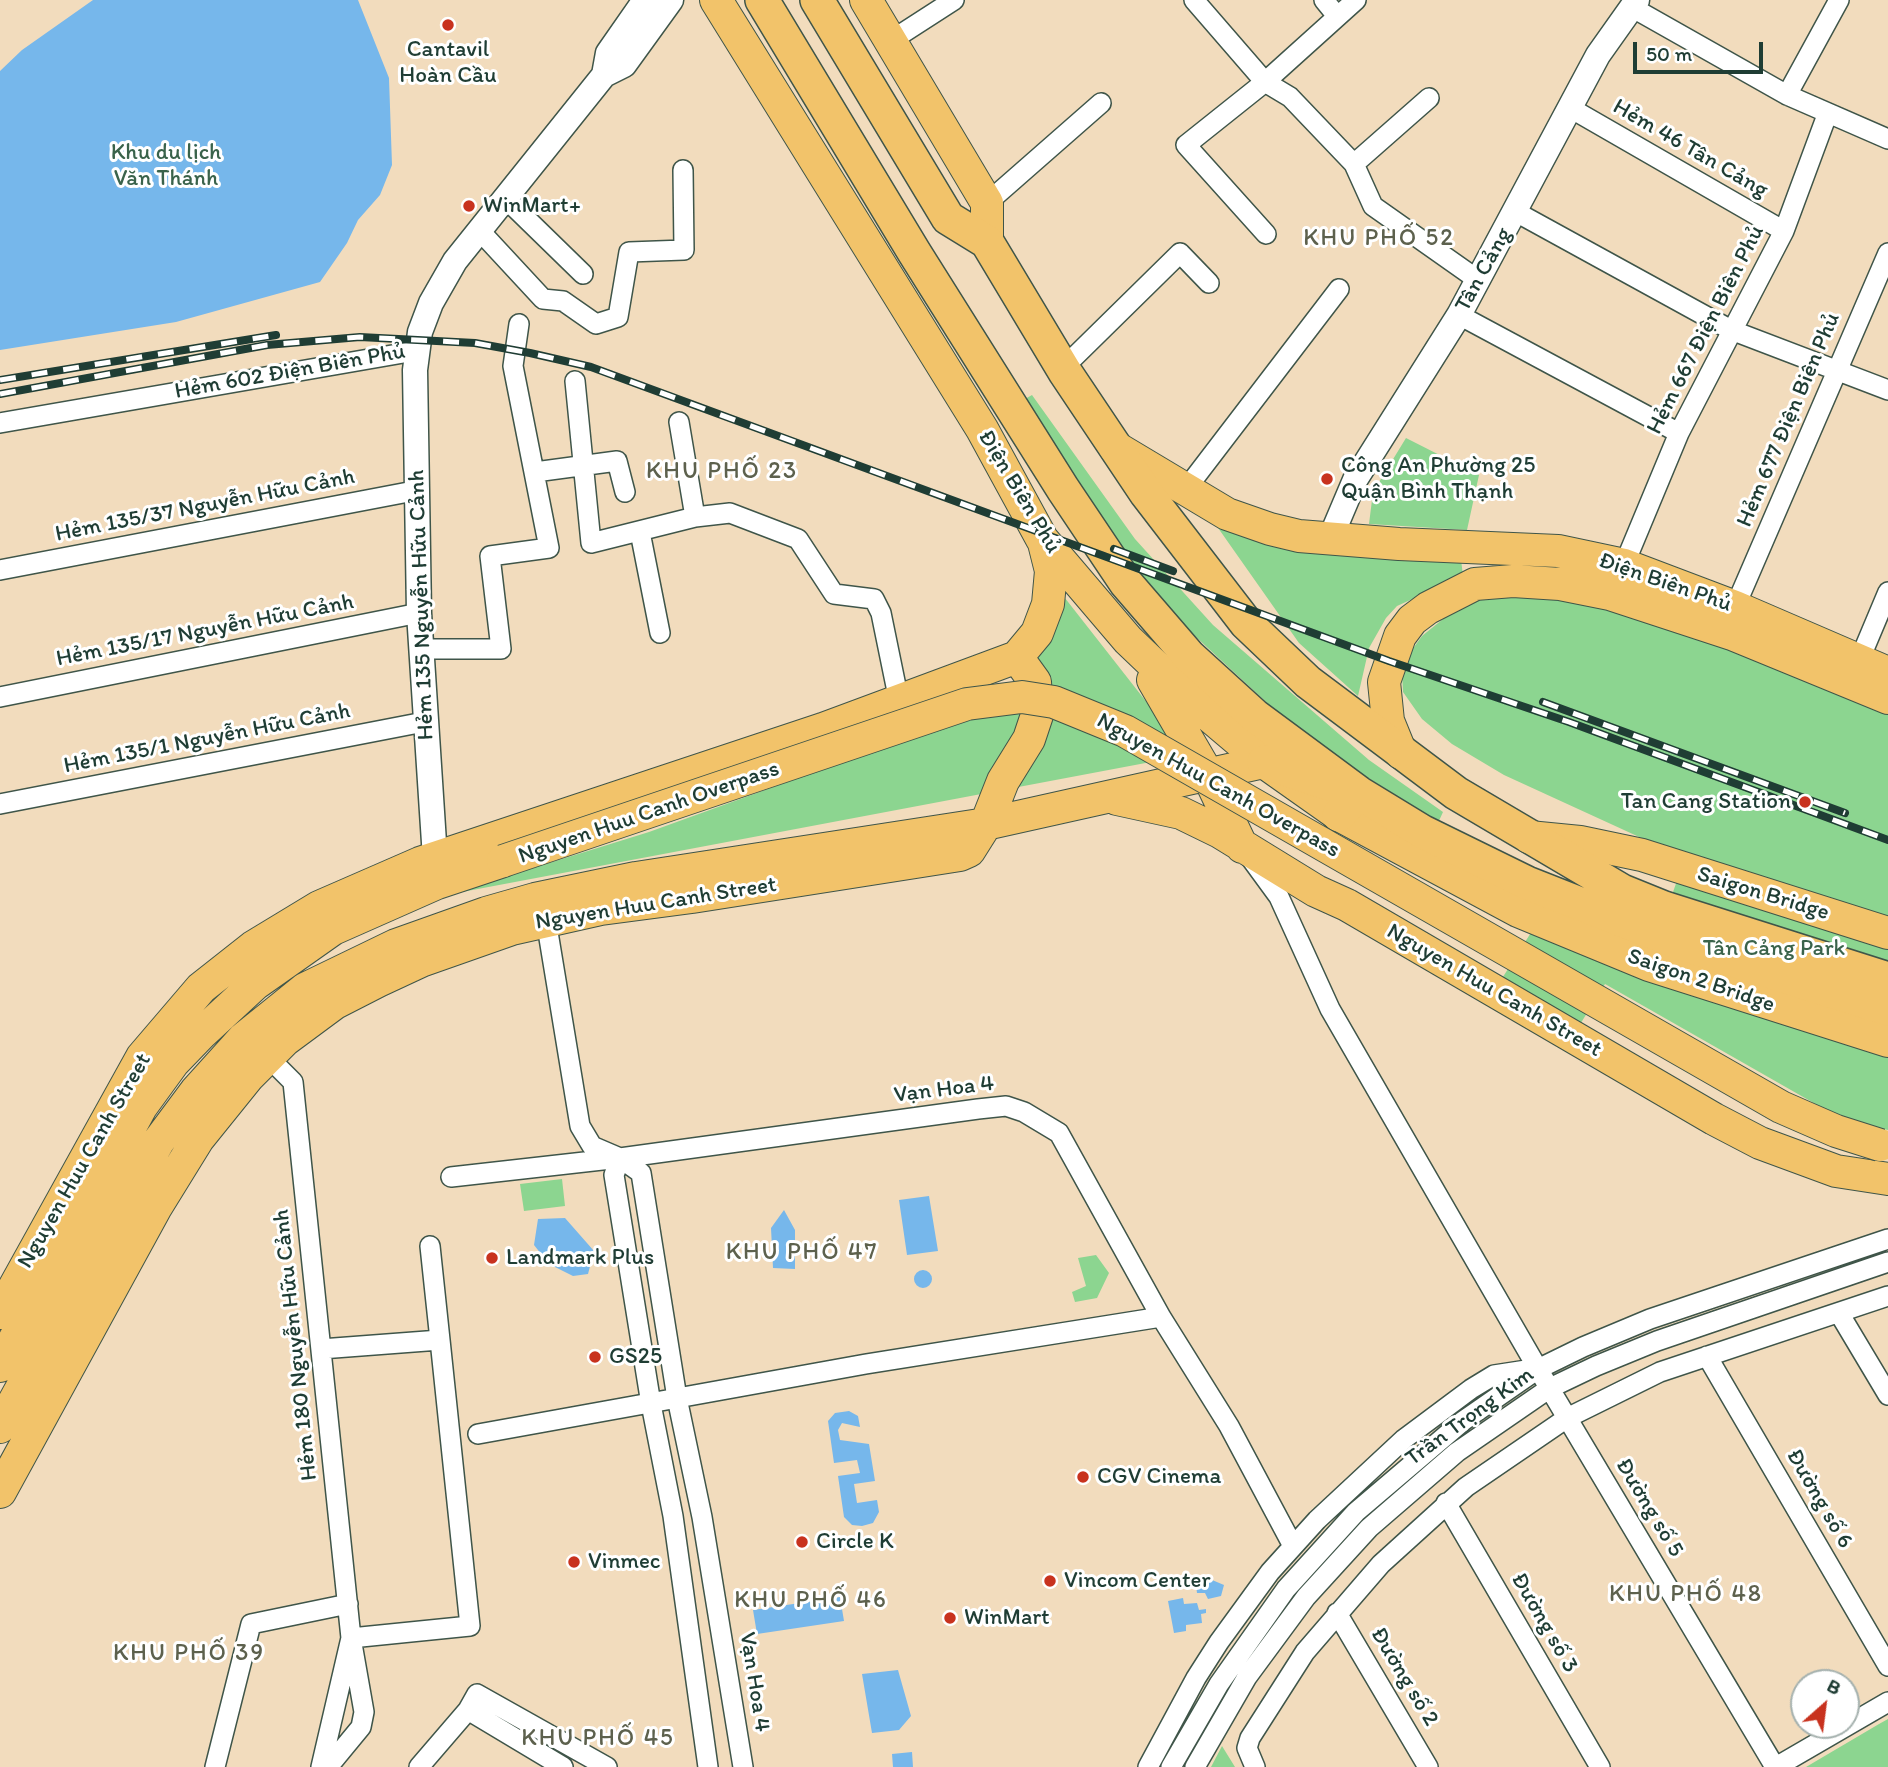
<!DOCTYPE html>
<meta charset="utf-8">
<style>
body{margin:0}
#map{position:relative;width:1888px;height:1767px;overflow:hidden;background:#f2dcbd;font-family:Itim,sans-serif}
canvas{display:block}
.north{position:absolute;left:1790px;top:1669px;width:70px;height:70px;box-sizing:border-box;background:#fff;border:2px solid #a5b1ae;border-radius:50%;rotate:28deg;font-size:19px;font-weight:700;line-height:28px;text-align:center;color:#1f3d34}
.north::after{content:'';display:block;margin:auto;width:24px;height:32px;background:#c8321e;clip-path:polygon(50% 0,100% 100%,50% 72%,0 100%)}
.scale{position:absolute;left:1633px;top:42px;width:130px;height:32px;box-sizing:border-box;border:4px solid #1f3d34;border-top:0;padding-left:9px;font-size:21px;line-height:24px;white-space:nowrap;color:#1f3d34;-webkit-text-stroke:5px #fff;paint-order:stroke}
</style>
<div id="map">
<canvas width="1888" height="1767"></canvas>
<div class="north">B</div>
<div class="scale">50 m</div>
</div>
<script>
const ctx = document.querySelector('canvas').getContext('2d');
ctx.lineJoin = 'round';
function fillPath(path, color) {
  ctx.fillStyle = color;
  ctx.fill(path, 'evenodd');
}
function toPath(rows) {
  const path = new Path2D();
  for (const r of rows) {
    if (r.length === 3) {
      path.moveTo(r[0] + r[2], r[1]);
      path.arc(r[0], r[1], r[2], 0, 2 * Math.PI);
      continue;
    }
    path.moveTo(r[0], r[1]);
    for (let i = 2; i < r.length; i += 2) path.lineTo(r[i], r[i + 1]);
  }
  return path;
}
function strokePath(path, color, width, dash) {
  ctx.strokeStyle = color;
  ctx.lineWidth = width;
  ctx.lineCap = dash ? 'butt' : 'round';
  ctx.setLineDash(dash || []);
  ctx.stroke(path);
}
function drawText(font, color, halo, rows, align = 'center') {
  ctx.font = font + ' Itim,sans-serif';
  ctx.lineWidth = 6;
  ctx.setLineDash([]);
  ctx.textBaseline = 'middle';
  ctx.strokeStyle = halo;
  ctx.fillStyle = color;
  for (const [text, x, y, turn = 0] of rows) {
    ctx.save();
    ctx.translate(x, y);
    ctx.rotate((+turn || 0) * Math.PI / 180);
    ctx.textAlign = isNaN(turn) ? turn : align;
    if (halo) ctx.strokeText(text, 0, 0);
    ctx.fillText(text, 0, 0);
    ctx.restore();
  }
}
fillPath(toPath([
 [1032,395,1135,539,1213,625,1369,760,1443,812,1438,823,1331,754,1280,715,1181,623,1109,534,1025,399],
 [1406,438,1479,475,1467,530,1369,524,1373,492],
 [1216,525,1461,559,1463,576,1397,606,1386,618,1369,648,1358,696,1299,643],
 [1061,593,1188,755,446,895,649,832,964,718,1033,671],
 [1535,594,1603,606,1707,638,1888,714,1888,1130,1860,1124,1819,1106,1605,984,1579,1026,1501,980,1532,931,1643,977,1685,858,1504,775,1452,744,1422,719,1403,692,1402,673,1409,654,1422,636,1448,615,1479,596],
 [562,1179,565,1206,524,1211,520,1184],
 [1096,1255,1109,1273,1097,1298,1075,1302,1072,1292,1086,1286,1078,1258],
 [1888,1719,1888,1767,1806,1767,1879,1724],
 [1222,1746,1235,1767,1211,1767]
]), '#8cd590');
fillPath(toPath([
 [93,0,358,0,389,78,392,165,380,195,358,220,347,243,320,282,176,322,0,350,0,71,22,50],
 [929,1196,938,1251,907,1255,899,1200],
 [784,1210,795,1230,795,1269,773,1268,771,1228],
 [565,1218,594,1251,588,1274,573,1276,549,1264,534,1245,538,1219],
 [923,1279,9],
 [849,1411,858,1416,860,1427,842,1423,838,1430,840,1440,869,1444,875,1481,854,1484,857,1503,877,1500,879,1512,873,1523,862,1526,852,1525,844,1517,838,1476,860,1473,857,1460,834,1463,828,1421,835,1413],
 [1205,1577,1224,1585,1221,1596,1208,1599,1205,1593,1197,1593,1196,1585],
 [840,1597,844,1621,757,1634,753,1610],
 [1183,1598,1184,1604,1197,1603,1199,1610,1206,1609,1206,1613,1201,1614,1202,1623,1186,1625,1186,1631,1174,1633,1168,1601],
 [898,1670,911,1716,899,1730,872,1733,862,1674],
 [912,1752,913,1767,893,1767,892,1754]
]), '#76b7eb');
const minor = toPath([
 [1194,0,1265,82,1290,97,1354,164,1373,206,1478,280],
 [1324,0,1337,16],
 [1633,8,1787,95,1888,139],
 [892,40,954,0],
 [1787,95,1839,0],
 [1572,109,1784,231],
 [1354,164,1429,98],
 [504,197,583,274],
 [987,203,1101,103],
 [1516,212,1731,330,1888,390],
 [479,230,543,299,563,301,596,324,618,317,629,252,684,250,683,170],
 [1266,234,1186,145,1265,82,1356,0],
 [1459,315,1679,433],
 [1063,368,1180,253,1209,283],
 [575,381,591,543,695,517,730,513,798,539,834,594,874,599,881,613,899,701],
 [679,422,695,517],
 [0,423,415,351],
 [535,472,617,461,625,492],
 [1186,489,1339,289],
 [640,532,660,633],
 [1624,565,1679,433,1784,231,1827,115],
 [0,570,419,490],
 [1735,607,1888,253],
 [421,649,501,649,490,556,549,548,513,366,519,324],
 [1859,661,1888,592],
 [0,697,419,613],
 [0,804,424,722],
 [1249,856,1279,897,1330,1009,1538,1369,1775,1767],
 [546,920,580,1126,592,1146,620,1158,641,1173,677,1398,702,1517,743,1767],
 [267,1056,293,1082,351,1638,364,1712,361,1727,328,1767],
 [620,1158,614,1175,651,1404,673,1516,708,1767],
 [451,1177,620,1158,978,1109,1006,1106,1024,1112,1059,1133,1161,1317,1229,1426,1293,1546],
 [430,1246,440,1340],
 [1839,1313,1888,1395],
 [321,1349,440,1340,470,1626,351,1638,321,1767],
 [1707,1356,1888,1666],
 [478,1434,866,1364,1161,1317],
 [1446,1503,1600,1767],
 [1337,1613,1428,1767],
 [468,1710,563,1767],
 [215,1767,251,1624,348,1604],
 [419,1767,468,1710,477,1694,607,1767],
 [1148,1767,1196,1678,1219,1642,1270,1572,1317,1520,1404,1439,1471,1389,1494,1375,1533,1369],
 [1171,1767,1219,1684,1286,1589,1356,1512,1463,1421,1538,1369,1583,1347,1650,1319,1888,1239],
 [1195,1767,1247,1677,1306,1597,1369,1528,1457,1452,1550,1388,1596,1366,1657,1341,1888,1262],
 [1255,1767,1247,1748,1250,1738,1305,1652,1381,1564,1466,1487,1567,1418,1660,1372,1888,1296],
 [1776,1767,1888,1702]
]);
const tertiary = toPath([
 [604,75,608,53,645,0],
 [1330,539,1355,480,1459,315,1598,55,1637,0],
 [435,858,419,613,415,370,420,332,431,303,455,261,604,75,624,65,671,0]
]);
const primary = toPath([
 [716,0,982,429,1042,539,1128,640,1193,702,1264,762,1339,815,1518,911,1649,965,1888,1041],
 [866,0,987,203,987,242],
 [1115,447,1227,514,1270,529,1299,536,1399,544,1558,551,1624,565,1735,607,1888,673],
 [1153,680,1207,773,1242,847],
 [1401,753,1388,721,1384,682,1400,636,1412,620,1428,608,1475,584,1513,581,1560,584,1610,594,1732,634,1888,698],
 [1117,799,1181,813,1220,832,1316,891,1347,905,1714,1119,1760,1143,1836,1171,1888,1179],
 [1529,837,1580,842,1642,855,1888,933],
 [0,1313,142,1057,201,988,253,947,319,907,420,863,823,729,1017,657,1037,633,1048,604,1051,571,1044,543],
 [0,1366,141,1107,173,1063,202,1033,255,984,333,929,437,883,503,861],
 [0,1427,158,1142,196,1091,243,1039,305,989,396,945,486,913,535,899,636,878,986,824,1264,762],
 [0,1492,156,1207,198,1139,248,1077,285,1040,335,1003,378,981,421,961,512,929,601,909,692,897,960,855,969,851,986,824,1003,781,1029,739,1037,715,1035,682,1017,657]
]);
const trunk = toPath([
 [762,0,914,252,1063,489,1126,583,1189,656,1255,716,1359,793,1423,832,1527,883,1682,944,1888,1009],
 [817,0,948,218,987,242,1065,372,1146,493,1246,623,1308,682,1456,793,1622,891,1664,908,1888,979],
 [1264,762,1330,784],
 [1339,815,1359,793]
]);
strokePath(minor, '#3f5549', 22);
strokePath(tertiary, '#3f5549', 27);
strokePath(primary, '#3f5549', 34);
strokePath(trunk, '#3f5549', 36);
strokePath(minor, '#fff', 19);
strokePath(tertiary, '#fff', 24);
strokePath(primary, '#f2c36a', 32);
strokePath(trunk, '#f2c36a', 33);
const rail = toPath([
 [0,380,276,335],
 [0,394,267,345,360,337,475,343,530,353,591,367,1389,661,1569,722,1888,840],
 [1114,549,1173,571],
 [1543,702,1845,813]
]);
strokePath(rail, '#1f3d34', 8);
strokePath(rail, '#fff', 5, [16]);
const primaryBridge = toPath([
 [503,861,967,704,1022,697,1054,702,1125,731,1781,1107,1836,1131,1880,1145]
]);
strokePath(primaryBridge, '#3f5549', 34, []);
strokePath(primaryBridge, '#f2c36a', 32);
for (const [x, y, r, color] of [
 [448,25,7,"#c8321e"],
 [469,206,7,"#c8321e"],
 [1327,479,7,"#c8321e"],
 [1805,802,7,"#c8321e"],
 [492,1258,7,"#c8321e"],
 [595,1357,7,"#c8321e"],
 [1083,1477,7,"#c8321e"],
 [802,1542,7,"#c8321e"],
 [574,1562,7,"#c8321e"],
 [1050,1581,7,"#c8321e"],
 [950,1618,7,"#c8321e"]
]) {
  const dot = new Path2D();
  dot.arc(x, y, r, 0, 2 * Math.PI);
  ctx.fillStyle = color;
  ctx.fill(dot);
  strokePath(dot, '#fff', 2.5);
}
drawText('23px', '#1f3d34', '#fff', [
 ["Cantavil",448,50,"center"],
 ["Hoàn Cầu",448,76,"center"],
 ["WinMart+",483,206],
 ["Công An Phường 25",1341,466],
 ["Quận Bình Thạnh",1341,492],
 ["Tan Cang Station",1791,802,"right"],
 ["Landmark Plus",506,1258],
 ["GS25",609,1357],
 ["CGV Cinema",1097,1477],
 ["Circle K",816,1542],
 ["Vinmec",588,1562],
 ["Vincom Center",1064,1581],
 ["WinMart",964,1618]
], 'left');
drawText('23px', '#1f3d34', '#fff', [
 ["Hẻm 46 Tân Cảng",1690,149,30],
 ["Tân Cảng",1484,270,-61],
 ["Hẻm 667 Điện Biên Phủ",1706,330,-63],
 ["Hẻm 602 Điện Biên Phủ",290,372,-10],
 ["Hẻm 677 Điện Biên Phủ",1789,420,-67],
 ["Điện Biên Phủ",1019,492,59],
 ["Hẻm 135/37 Nguyễn Hữu Cảnh",205,506,-11],
 ["Điện Biên Phủ",1665,583,19],
 ["Hẻm 135 Nguyễn Hữu Cảnh",422,605,-92],
 ["Hẻm 135/17 Nguyễn Hữu Cảnh",205,631,-11],
 ["Hẻm 135/1 Nguyễn Hữu Cảnh",207,739,-11],
 ["Nguyen Huu Canh Overpass",1218,786,29],
 ["Nguyen Huu Canh Overpass",649,813,-19],
 ["Saigon Bridge",1763,894,17],
 ["Nguyen Huu Canh Street",656,904,-9],
 ["Saigon 2 Bridge",1701,981,19],
 ["Nguyen Huu Canh Street",1494,991,30],
 ["Vạn Hoa 4",944,1090,-7],
 ["Nguyen Huu Canh Street",85,1161,-60],
 ["Hẻm 180 Nguyễn Hữu Cảnh",296,1345,-96],
 ["Trần Trọng Kim",1470,1417,-36],
 ["Đường số 6",1819,1499,60],
 ["Đường số 5",1649,1508,59],
 ["Đường số 3",1544,1623,60],
 ["Đường số 2",1404,1677,59],
 ["Vạn Hoa 4",754,1682,81]
]);
drawText('23px', '#3a634b', '#fff', [
 ["Khu du lịch",166,153],
 ["Văn Thánh",166,179],
 ["Tân Cảng Park",1774,949]
]);
ctx.letterSpacing = '2px';
drawText('24px', '#5d614d', '#fff', [
 ["KHU PHỐ 52",1379,239],
 ["KHU PHỐ 23",722,472],
 ["KHU PHỐ 47",802,1253],
 ["KHU PHỐ 48",1686,1595],
 ["KHU PHỐ 46",811,1601],
 ["KHU PHỐ 39",189,1654],
 ["KHU PHỐ 45",598,1739]
]);
ctx.letterSpacing = '0px';
</script>
